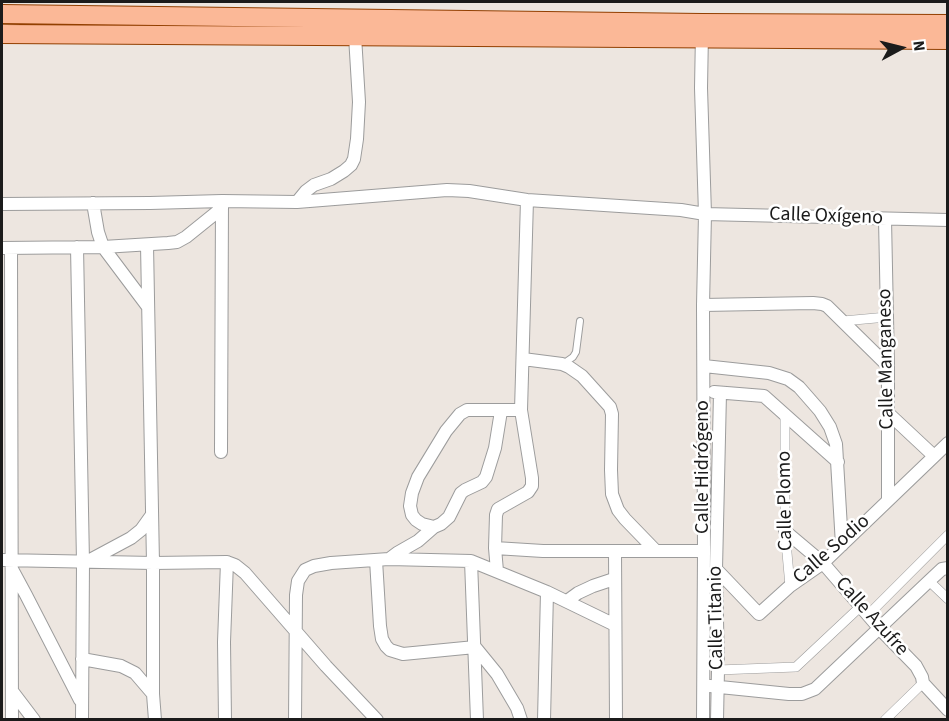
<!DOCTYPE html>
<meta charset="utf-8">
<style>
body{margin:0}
#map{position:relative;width:949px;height:721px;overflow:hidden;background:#ede6e0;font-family:"Source Sans 3",sans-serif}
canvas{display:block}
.frame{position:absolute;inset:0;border:3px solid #1b1b1b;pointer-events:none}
.north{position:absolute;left:871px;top:18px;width:60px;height:60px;-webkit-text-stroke:4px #fff;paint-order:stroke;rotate:83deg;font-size:16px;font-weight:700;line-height:24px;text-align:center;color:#1b1b1b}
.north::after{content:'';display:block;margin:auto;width:21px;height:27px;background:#1b1b1b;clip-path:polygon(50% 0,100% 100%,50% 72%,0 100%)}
</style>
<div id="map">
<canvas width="949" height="721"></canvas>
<div class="frame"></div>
<div class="north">N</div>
</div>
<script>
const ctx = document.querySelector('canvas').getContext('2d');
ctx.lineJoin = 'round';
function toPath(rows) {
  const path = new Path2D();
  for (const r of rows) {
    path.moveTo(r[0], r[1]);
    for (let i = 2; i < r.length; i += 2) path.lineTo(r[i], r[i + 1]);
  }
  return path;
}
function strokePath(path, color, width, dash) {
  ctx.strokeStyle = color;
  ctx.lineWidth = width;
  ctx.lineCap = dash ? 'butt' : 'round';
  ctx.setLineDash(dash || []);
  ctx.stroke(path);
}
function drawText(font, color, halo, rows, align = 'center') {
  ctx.font = font + ' "Source Sans 3",sans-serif';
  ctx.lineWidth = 5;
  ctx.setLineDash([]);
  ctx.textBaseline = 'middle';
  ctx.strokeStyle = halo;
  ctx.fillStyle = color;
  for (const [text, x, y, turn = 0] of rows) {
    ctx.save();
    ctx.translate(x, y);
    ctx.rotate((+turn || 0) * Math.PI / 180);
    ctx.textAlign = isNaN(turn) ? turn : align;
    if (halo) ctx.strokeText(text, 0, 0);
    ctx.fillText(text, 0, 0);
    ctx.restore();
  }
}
const service = toPath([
 [563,364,573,357,576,352,580,321]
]);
const pedestrian = toPath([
 [843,321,887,317],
 [785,415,785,531,790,586],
 [929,581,948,599],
 [868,615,948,535],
 [718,670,796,667,860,607],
 [885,720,923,683]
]);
const minor = toPath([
 [702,33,701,88,705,214,703,305,704,551,703,720],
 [297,202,306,191,314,185,331,179,344,171,351,165,354,159,357,139,359,102,355,36],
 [93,203,98,232,103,247,148,307],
 [2,204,150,203,222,201,297,202,447,190,469,191,527,200,681,210,705,214,948,220],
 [885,219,888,366,888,500],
 [147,245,153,563,153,694,155,720],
 [77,247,83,562,82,720],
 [2,248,103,247,168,243,177,242,186,237,222,208],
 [11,248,12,720],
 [703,305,813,303,822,304,827,306,888,366],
 [523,359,562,364,569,367,582,376,610,407,612,414,611,470,612,494,618,510,625,519,656,551],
 [704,366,769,373,788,379,799,387,820,411,830,427,836,444,842,545],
 [714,392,764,396,838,462],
 [888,413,934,456],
 [221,452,222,201],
 [434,527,441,524,449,517,461,493,465,490,482,482,486,477,495,448,501,411],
 [785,531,823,563,880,629,916,666,922,677,923,683,948,710],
 [495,548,543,551,704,551],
 [615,551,616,720],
 [389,559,397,553,418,541,434,527,422,524,416,520,412,515,410,506,412,493,418,477,446,431,460,414,467,410,521,410],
 [2,560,153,563,227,562,235,565,245,573,326,666,377,720],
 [90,560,131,538,141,530,151,516],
 [376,560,380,626,382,639,386,646,390,650,403,654,475,647,497,674,517,708,521,720],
 [471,561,477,720],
 [12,569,26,595,80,700],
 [716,569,759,614,790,586,823,563,948,443],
 [497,571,495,548,496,515,498,509,528,492,532,486,532,478,521,410,527,200],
 [567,601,578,593,593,586,614,579],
 [82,659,121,666,135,673,153,694],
 [710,686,789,694,802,694,815,689,929,581,942,569,948,568],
 [12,691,34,720],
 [225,720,224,642,227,562],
 [295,720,296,595,298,581,305,570,314,566,331,563,389,559,471,561,547,592,615,625],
 [544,720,547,592],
 [717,720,718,670,716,569,720,393]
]);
const primary = toPath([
 [2,14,702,23,948,24],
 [2,34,948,40]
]);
strokePath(service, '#9c9c9c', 8);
strokePath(pedestrian, '#9c9c9c', 10);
strokePath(minor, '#9c9c9c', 14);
strokePath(primary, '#923f00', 20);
strokePath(service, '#fff', 6);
strokePath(pedestrian, '#fff', 9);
strokePath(minor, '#fff', 12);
strokePath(primary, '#fbb897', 18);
drawText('20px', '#1b1b1b', '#fff', [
 ["Calle Oxígeno",826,217,2],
 ["Calle Manganeso",887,359,-91],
 ["Calle Hidrógeno",704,467,-90],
 ["Calle Plomo",786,501,-91],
 ["Calle Sodio",832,550,-41],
 ["Calle Azufre",871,617,48],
 ["Calle Titanio",717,618,-91]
]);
</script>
